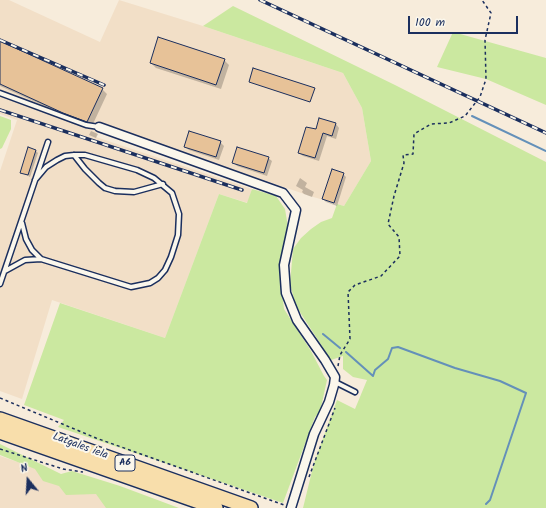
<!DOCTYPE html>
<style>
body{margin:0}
#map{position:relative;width:546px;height:508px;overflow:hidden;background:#f7ecdb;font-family:Kalam,sans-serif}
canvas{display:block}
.north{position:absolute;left:8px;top:460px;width:40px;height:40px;-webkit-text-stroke:3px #fbf7ec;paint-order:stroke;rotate:342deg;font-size:11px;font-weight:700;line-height:16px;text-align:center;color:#1b2f5e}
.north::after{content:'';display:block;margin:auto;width:14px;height:18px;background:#1b2f5e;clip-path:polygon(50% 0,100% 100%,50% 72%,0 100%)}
.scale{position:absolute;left:408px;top:16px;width:110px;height:18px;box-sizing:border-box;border:2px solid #1b2f5e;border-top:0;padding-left:5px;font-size:12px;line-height:14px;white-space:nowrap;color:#1b2f5e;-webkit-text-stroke:3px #fbf7ec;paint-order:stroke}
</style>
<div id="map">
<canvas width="546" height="508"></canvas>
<div class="north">N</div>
<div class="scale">100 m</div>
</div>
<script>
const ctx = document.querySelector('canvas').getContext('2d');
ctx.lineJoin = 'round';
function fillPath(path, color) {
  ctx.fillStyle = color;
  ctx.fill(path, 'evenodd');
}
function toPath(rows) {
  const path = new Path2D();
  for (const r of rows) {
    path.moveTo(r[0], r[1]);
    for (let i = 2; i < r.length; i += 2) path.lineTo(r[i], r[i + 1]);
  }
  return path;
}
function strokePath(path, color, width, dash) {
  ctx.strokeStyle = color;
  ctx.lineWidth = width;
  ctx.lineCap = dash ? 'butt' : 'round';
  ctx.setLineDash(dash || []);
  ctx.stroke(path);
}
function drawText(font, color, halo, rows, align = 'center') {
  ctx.font = font + ' Kalam,sans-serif';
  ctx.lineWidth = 4;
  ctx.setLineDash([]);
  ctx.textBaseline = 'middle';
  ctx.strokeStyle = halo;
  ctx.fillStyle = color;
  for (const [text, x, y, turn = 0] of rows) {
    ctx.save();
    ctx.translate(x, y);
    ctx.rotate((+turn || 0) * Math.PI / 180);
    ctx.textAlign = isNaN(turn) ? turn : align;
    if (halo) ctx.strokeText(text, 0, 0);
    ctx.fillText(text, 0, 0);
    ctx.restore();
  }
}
fillPath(toPath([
 [0,0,9,0,100,42,119,0,203,26,343,73,362,108,371,161,344,206,310,196,100,124,96,137,252,189,248,203,219,194,165,338,52,300,22,399,0,391,0,171,17,120,0,114],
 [0,456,129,500,129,508,0,508]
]), '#f2dfc7');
fillPath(toPath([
 [233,6,395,85,546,162,546,508,303,508,314,463,337,400,355,409,367,380,353,377,343,369,343,356,331,360,296,306,290,284,293,249,301,238,311,229,321,222,332,218,337,204,344,206,371,161,362,108,343,73,203,26],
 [453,32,546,58,546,105,486,79,437,67],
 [0,116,11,120,11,129,2,148,0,149],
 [252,189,276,196,285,209,288,227,282,255,281,283,284,309,311,351,324,376,327,380,320,412,315,417,283,503,58,427,64,420,24,405,60,303,165,338,219,194,247,203],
 [0,444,61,474,72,471,120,486,179,508,106,508,96,494,66,495,59,486,43,481,35,469,0,455]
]), '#cbe8a0');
fillPath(toPath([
 [0,43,102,89,107,94,92,126,69,117,0,86],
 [224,60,229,65,221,89,156,68,151,63],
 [320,119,336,124,339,128,336,139,327,136,319,161,303,156,299,153,316,130],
 [91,131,98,134,96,138,89,135],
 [220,142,224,146,219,160,189,150,185,147],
 [35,150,38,153,30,177,21,172],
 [268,158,272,161,267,176,237,166,233,162],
 [343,174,346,177,337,206,326,202,323,199],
 [300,178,307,183,305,187,314,192,312,197,304,194,302,192,303,190,296,186]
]), '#0003');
strokePath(toPath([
 [472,116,546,151],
 [323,334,340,348],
 [346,352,373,376,375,370,388,359,392,348,398,347,455,368,500,381,526,393,490,500,486,504]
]), '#6490b9', 2);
const building = toPath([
 [158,37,225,59,216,85,150,63,158,37],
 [0,41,103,88,87,122,63,113,0,84,0,41],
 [253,68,315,88,310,102,249,82,253,68],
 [319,118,336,123,332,136,323,133,315,158,298,153,306,127,316,129,319,118],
 [189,131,221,141,216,157,184,147,189,131],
 [28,147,36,150,28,175,20,173,28,147],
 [237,147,269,157,264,173,232,163,237,147],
 [332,169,344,173,334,203,322,199,332,169]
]);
fillPath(building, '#e7c298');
strokePath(building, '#1b2f5e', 1);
const service = toPath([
 [0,93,86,125,99,127],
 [74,155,85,169,99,183,105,188,115,191,134,192,163,184],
 [22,223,26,239,32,250,41,259],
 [5,271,25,260,41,259,131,287,150,283,158,278,165,270,171,257,178,235,179,214,172,193,154,178,137,170,85,155,74,155,65,156,57,160,46,167,35,180],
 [0,284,48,142],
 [335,382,355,392]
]);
const minor = toPath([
 [99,127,283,193,296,210,284,265,286,293,297,320,325,360,335,377,334,385,329,402,314,434,291,508]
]);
const trunk = toPath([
 [0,419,251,508],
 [0,432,216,508]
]);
strokePath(service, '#1b2f5e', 7);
strokePath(minor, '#1b2f5e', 11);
strokePath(trunk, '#1b2f5e', 16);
strokePath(toPath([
 [338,366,340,355,350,339,348,292,355,285,381,276,400,256,399,237,388,224,394,196,404,163,403,155,413,154,414,134,431,124,449,123,465,116,480,97,486,79,485,40,491,13,482,0],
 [0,398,96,438,284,505],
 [0,449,63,469,83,472],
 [309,477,335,408]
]), '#1b2f5e', 1.5, [3, 3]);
strokePath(service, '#fbf7ec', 4);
strokePath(minor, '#fbf7ec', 8);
strokePath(trunk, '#f8deab', 13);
const rail = toPath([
 [260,0,546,133],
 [0,40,104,85],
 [0,110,242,190]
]);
strokePath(rail, '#1b2f5e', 3.5);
strokePath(rail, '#fbf7ec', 2, [6]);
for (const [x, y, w] of [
 [125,463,20]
]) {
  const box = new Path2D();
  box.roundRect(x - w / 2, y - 8, w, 16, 3);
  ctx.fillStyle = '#fbf7ec';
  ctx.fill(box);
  strokePath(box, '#1b2f5e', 1);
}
drawText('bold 10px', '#1b2f5e', null, [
 ["A6",125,463]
]);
drawText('11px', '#1b2f5e', '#fbf7ec', [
 ["Latgales iela",80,447,20]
]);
</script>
